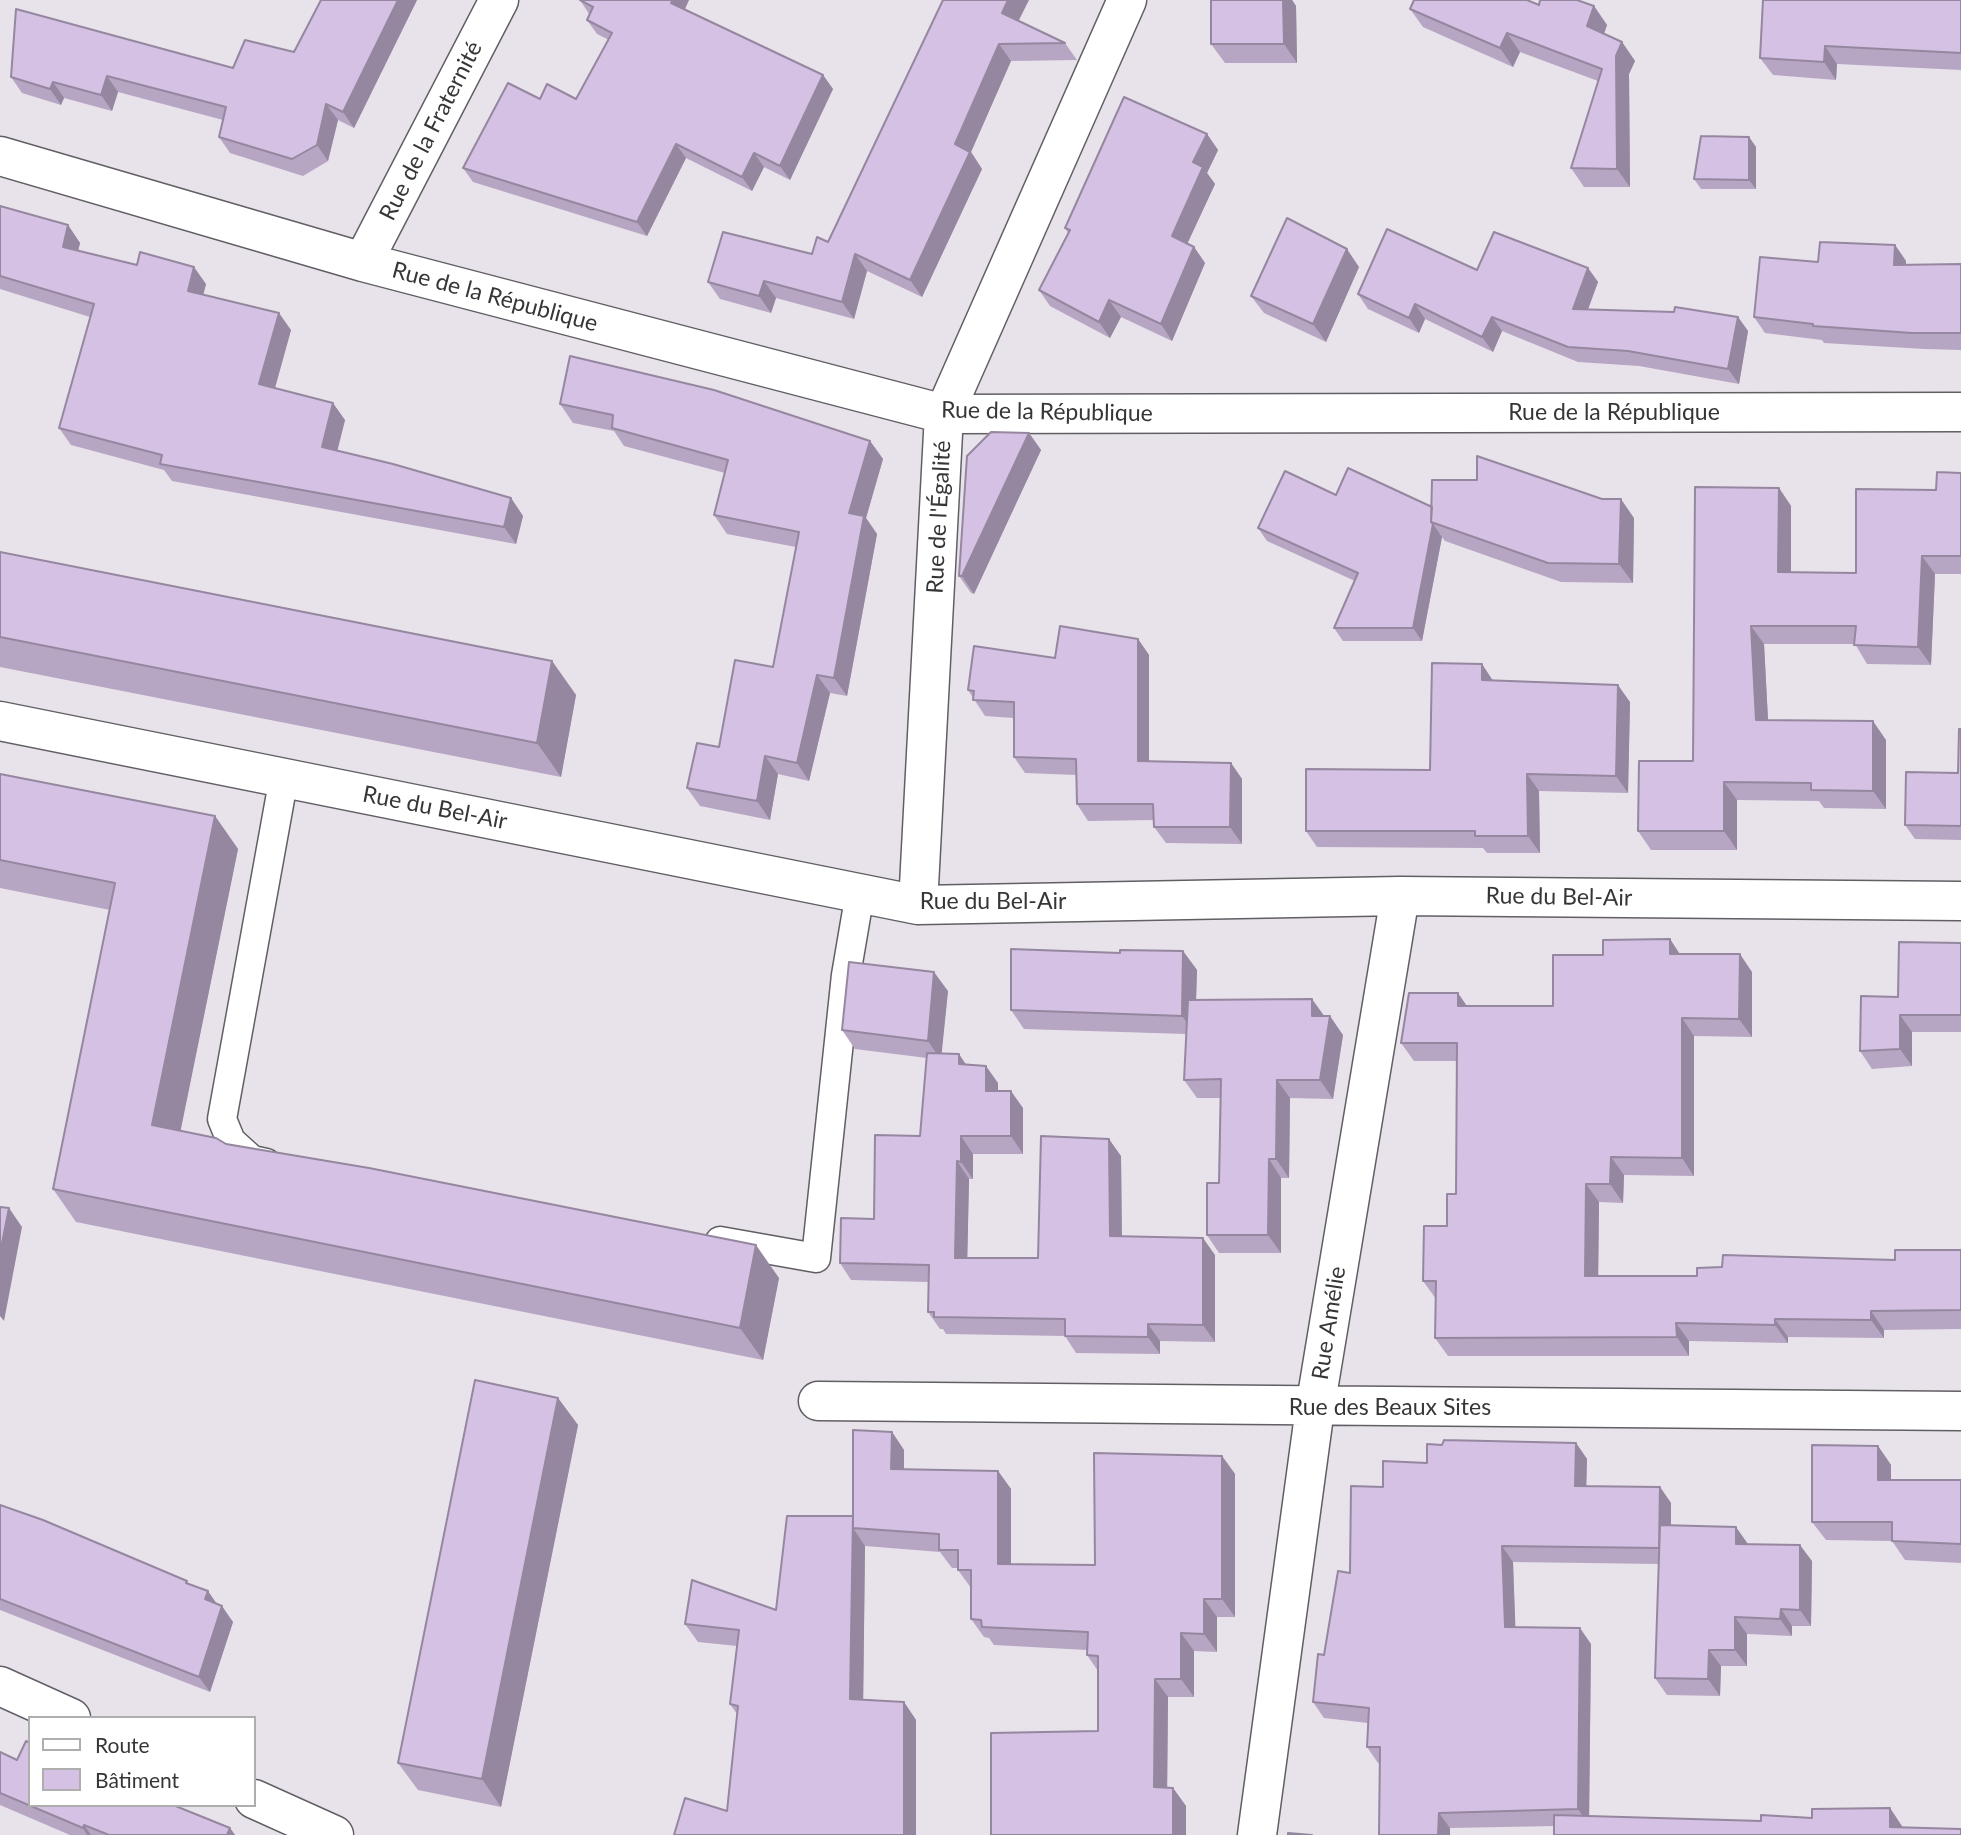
<!DOCTYPE html>
<meta charset="utf-8">
<style>
body{margin:0}
#map{position:relative;width:1961px;height:1835px;overflow:hidden;background:#e8e3eb;font-family:Lato,sans-serif}
canvas{display:block}
.legend{position:absolute;left:28px;top:1716px;width:228px;height:91px;box-sizing:border-box;background:#fff;border:2px solid #afaeaf;margin:0;padding:9px 12px;list-style:none;font-size:21px;color:#363538}
.legend li{display:flex;align-items:center;gap:14px;height:35px}
.legend b{width:35px;border:2px solid #afaeaf}
</style>
<div id="map">
<canvas width="1961" height="1835"></canvas>
<ul class="legend">
<li><b style="height:9px;background:#fff"></b>Route</li>
<li><b style="height:19px;background:#d5c1e3"></b>Bâtiment</li>
</ul>
</div>
<script>
const ctx = document.querySelector('canvas').getContext('2d');
ctx.lineJoin = 'round';
function toPath(rows) {
  const path = new Path2D();
  for (const r of rows) {
    path.moveTo(r[0], r[1]);
    for (let i = 2; i < r.length; i += 2) path.lineTo(r[i], r[i + 1]);
  }
  return path;
}
function strokePath(path, color, width, dash) {
  ctx.strokeStyle = color;
  ctx.lineWidth = width;
  ctx.lineCap = dash ? 'butt' : 'round';
  ctx.setLineDash(dash || []);
  ctx.stroke(path);
}
function fillPath(path, color) {
  ctx.fillStyle = color;
  ctx.fill(path, 'evenodd');
}
function drawText(font, color, halo, rows, align = 'center') {
  ctx.font = font + ' Lato,sans-serif';
  ctx.lineWidth = 7;
  ctx.setLineDash([]);
  ctx.textBaseline = 'middle';
  ctx.strokeStyle = halo;
  ctx.fillStyle = color;
  for (const [text, x, y, turn = 0] of rows) {
    ctx.save();
    ctx.translate(x, y);
    ctx.rotate((+turn || 0) * Math.PI / 180);
    ctx.textAlign = isNaN(turn) ? turn : align;
    if (halo) ctx.strokeText(text, 0, 0);
    ctx.fillText(text, 0, 0);
    ctx.restore();
  }
}
const service = toPath([
 [266,1163,252,1160,231,1141,222,1119,284,777],
 [720,1241,816,1258,846,975,860,893]
]);
const minor = toPath([
 [0,156,363,262,944,414,1961,412],
 [363,262,499,0],
 [0,721,918,905,1400,896,1961,901],
 [918,905,944,414,1127,0],
 [818,1401,1961,1411],
 [0,1686,71,1718],
 [254,1799,334,1835],
 [1257,1835,1315,1408,1400,896]
]);
strokePath(service, '#615e64', 31);
strokePath(minor, '#615e64', 41);
strokePath(service, '#fff', 28);
strokePath(minor, '#fff', 38);
fillPath(toPath([
 [321,0,417,0,354,128,338,120,328,161,303,176,230,153,219,137,223,120,118,92,112,111,64,98,61,105,22,93,11,77,233,68,294,52],
 [580,0,689,0,685,9,823,75,833,89,790,180,764,167,752,191,686,158,647,236,473,182,463,168,540,99,576,99,609,40,597,34,587,20,589,14],
 [1283,0,1292,0,1296,6,1297,63,1225,63,1211,44],
 [1961,0,1961,70,1837,64,1836,80,1773,75,1760,58],
 [1539,5,1594,6,1607,25,1604,34,1622,42,1635,61,1629,74,1630,187,1584,187,1571,168,1598,81,1520,52,1513,67,1423,27,1410,9],
 [1018,20,1065,43,1077,60,1011,61,971,152,982,169,922,297,867,271,854,319,776,298,771,313,720,299,708,282,812,254,828,242],
 [1207,134,1218,150,1207,173,1215,184,1187,244,1194,247,1205,263,1172,341,1121,317,1110,338,1050,306,1039,290,1068,233,1065,228],
 [1749,137,1756,147,1756,189,1701,189,1694,179],
 [0,206,68,225,80,243,78,251,206,284,203,294,291,330,275,388,345,420,337,451,511,498,523,516,516,544,172,481,164,470,71,445,59,428,90,317,0,289],
 [1895,245,1906,261,1906,265,1961,264,1961,350,1924,349,1824,343,1822,340,1765,333,1754,317,1818,262],
 [1359,267,1326,342,1264,313,1251,296],
 [1588,268,1598,282,1588,309,1738,317,1748,331,1739,384,1639,366,1578,362,1502,331,1493,352,1425,319,1419,333,1368,309,1358,294,1477,270],
 [560,404,870,441,883,459,866,518,877,534,847,696,830,693,809,781,778,774,770,820,700,806,687,788,719,747,773,667,796,547,727,534,714,515,725,473,624,446,614,431,573,423],
 [1029,433,1041,450,974,594,971,593,959,576],
 [1961,473,1961,574,1935,574,1931,665,1867,664,1855,644,1764,644,1768,720,1886,740,1886,809,1824,808,1819,801,1737,800,1737,850,1651,850,1638,831,1693,761,1779,488,1791,506,1791,573,1856,573,1936,490],
 [1336,495,1432,507,1634,518,1633,583,1561,582,1445,541,1442,537,1422,641,1343,641,1334,628,1355,581,1267,541,1258,528],
 [0,552,552,661,576,695,561,777,0,667],
 [1138,639,1149,655,1149,761,1231,763,1242,779,1242,844,1166,843,1154,827,1154,820,1088,821,1077,804,1076,775,1025,773,1014,757,1014,718,985,716,968,690,1055,658],
 [1482,664,1493,681,1630,702,1628,793,1539,791,1540,853,1487,853,1483,848,1317,847,1306,831,1430,770],
 [1961,729,1961,840,1915,839,1905,825,1958,773],
 [0,774,215,816,238,849,180,1131,226,1144,779,1278,763,1360,76,1222,53,1189,110,910,0,888],
 [1670,939,1680,954,1752,972,1752,1037,1694,1036,1694,1176,1624,1175,1623,1203,1599,1202,1598,1276,1697,1276,1722,1267,1895,1260,1961,1250,1961,1329,1884,1330,1884,1338,1788,1337,1788,1343,1689,1341,1689,1356,1448,1356,1435,1338,1436,1299,1423,1281,1447,1226,1456,1194,1457,1061,1414,1061,1401,1043,1467,1006,1553,1006,1603,955],
 [1961,943,1961,1032,1912,1032,1912,1066,1872,1069,1860,1051,1898,997],
 [1183,951,1197,970,1196,999,1324,1016,1343,1035,1333,1099,1290,1098,1289,1178,1281,1178,1281,1253,1219,1253,1207,1235,1219,1183,1220,1098,1197,1098,1184,1080,1186,1034,1024,1029,1011,1010,1120,953],
 [948,991,941,1054,966,1064,998,1083,998,1091,1023,1108,1023,1154,973,1154,973,1179,969,1179,967,1258,1038,1258,1121,1156,1122,1236,1215,1255,1215,1342,1160,1341,1160,1354,1076,1353,1065,1336,946,1334,943,1329,940,1329,928,1312,928,1282,851,1280,840,1263,874,1219,920,1136,927,1058,855,1049,842,1030],
 [558,1398,578,1425,501,1807,418,1790,398,1763],
 [892,1432,904,1450,904,1470,998,1471,1011,1489,1011,1564,1095,1565,1222,1456,1235,1474,1235,1617,1217,1617,1217,1652,1194,1651,1194,1697,1168,1697,1167,1788,1173,1788,1186,1806,1186,1835,991,1835,1098,1731,1098,1671,1087,1655,1087,1650,994,1645,989,1638,984,1637,971,1619,971,1588,958,1570,958,1568,952,1568,940,1552,865,1546,863,1700,904,1702,916,1720,916,1835,727,1811,737,1714,730,1704,737,1646,698,1642,685,1624,776,1610,853,1516],
 [1576,1443,1587,1459,1586,1486,1660,1487,1671,1503,1671,1525,1748,1544,1812,1561,1811,1626,1792,1626,1792,1636,1747,1634,1747,1666,1721,1666,1720,1696,1667,1695,1655,1678,1659,1564,1513,1562,1515,1627,1591,1644,1589,1816,1761,1821,1812,1818,1890,1808,1902,1827,1554,1826,1450,1828,1380,1763,1378,1763,1367,1747,1368,1723,1324,1718,1313,1702,1324,1655,1350,1573,1383,1487,1427,1463,1442,1445],
 [1878,1446,1891,1465,1891,1480,1961,1480,1961,1563,1905,1560,1892,1541,1826,1540,1812,1522],
 [0,1505,190,1584,217,1604,233,1622,210,1692,0,1610],
 [0,1752,30,1805,230,1828,235,1835,70,1835,0,1805]
]), '#b7a6c3');
fillPath(toPath([
 [398,0,417,0,354,128,343,112],
 [673,0,689,0,681,17,671,3],
 [1008,0,1029,0,1014,30,1002,13],
 [1283,0,1292,0,1296,6,1297,63,1284,44],
 [1594,6,1607,25,1600,45,1587,26],
 [1507,33,1520,52,1513,67,1500,48],
 [1622,42,1635,61,1629,74,1630,187,1617,169,1616,56],
 [999,44,1011,61,971,152,982,169,922,297,910,280,955,144],
 [1825,46,1837,64,1836,80,1824,62],
 [823,75,833,89,790,180,780,166],
 [107,76,118,92,112,111,101,95],
 [53,82,64,98,61,105,50,89],
 [326,104,338,120,328,161,317,145],
 [1207,134,1218,150,1207,173,1215,184,1183,253,1172,236,1193,162],
 [1749,137,1756,147,1756,189,1749,180],
 [676,144,686,158,647,236,637,222],
 [754,153,764,167,752,191,742,177],
 [68,225,80,243,75,264,63,247],
 [1895,245,1906,261,1906,282,1894,265],
 [1194,247,1205,263,1172,341,1161,324],
 [1347,249,1359,267,1326,342,1313,324],
 [855,254,867,271,854,319,842,302],
 [194,267,206,284,200,308,188,291],
 [1588,268,1598,282,1583,323,1573,309],
 [764,281,776,298,771,313,759,296],
 [1109,300,1121,317,1110,338,1099,322],
 [1415,304,1425,319,1419,333,1409,318],
 [279,313,291,330,271,402,259,384],
 [1492,317,1502,331,1493,352,1482,337],
 [1738,317,1748,331,1739,384,1728,369],
 [333,403,345,420,334,464,322,447],
 [1029,433,1041,450,974,594,962,576],
 [870,441,883,459,866,518,877,534,847,696,834,678,849,513],
 [1779,488,1791,506,1791,591,1778,572],
 [511,498,523,516,516,544,504,527],
 [1621,499,1634,518,1633,583,1619,564],
 [1433,524,1442,537,1422,641,1413,628],
 [1922,556,1935,574,1931,665,1918,647],
 [1751,626,1764,644,1769,738,1756,720],
 [1138,639,1149,655,1149,778,1138,761],
 [552,661,576,695,561,777,537,743],
 [1482,664,1493,681,1482,680],
 [817,675,830,693,809,781,797,763],
 [1618,685,1630,702,1628,793,1616,776],
 [1873,721,1886,740,1886,809,1873,791],
 [765,756,778,774,770,820,757,801],
 [1231,763,1242,779,1242,844,1230,827],
 [1527,774,1539,791,1540,853,1528,836],
 [1724,782,1737,800,1737,850,1724,831],
 [215,816,238,849,175,1158,152,1125],
 [1670,939,1682,958,1670,954],
 [1183,951,1197,970,1195,1034,1182,1016],
 [1740,954,1752,972,1752,1037,1739,1019],
 [934,972,948,991,941,1060,928,1041],
 [1458,993,1471,1012,1458,1006],
 [1312,999,1325,1017,1312,1016],
 [1900,1015,1912,1032,1912,1066,1900,1049],
 [1330,1016,1343,1035,1333,1099,1320,1080],
 [1682,1018,1694,1036,1694,1176,1682,1158],
 [959,1054,971,1072,959,1064],
 [986,1066,998,1083,998,1108,986,1091],
 [1277,1080,1290,1098,1289,1178,1276,1159],
 [1011,1091,1023,1108,1023,1154,1011,1136],
 [961,1136,973,1154,973,1179,961,1162],
 [1109,1139,1121,1156,1122,1253,1110,1236],
 [1611,1157,1624,1175,1623,1203,1610,1184],
 [1269,1159,1281,1178,1281,1253,1268,1235],
 [957,1161,969,1179,967,1275,955,1258],
 [1586,1184,1599,1202,1598,1294,1585,1276],
 [9,1208,22,1227,4,1321,0,1316,0,1253],
 [1203,1238,1215,1255,1215,1342,1203,1325],
 [756,1245,779,1278,763,1360,740,1328],
 [1871,1311,1884,1330,1884,1338,1871,1320],
 [1775,1319,1788,1337,1788,1343,1775,1325],
 [1676,1323,1689,1341,1689,1356,1677,1337],
 [1148,1324,1160,1341,1160,1354,1148,1337],
 [558,1398,578,1425,501,1807,482,1779],
 [892,1432,904,1450,904,1488,891,1469],
 [1576,1443,1587,1459,1586,1502,1575,1486],
 [1878,1446,1891,1465,1891,1499,1878,1480],
 [1222,1456,1235,1474,1235,1617,1222,1599],
 [998,1471,1011,1489,1011,1582,998,1564],
 [1660,1487,1671,1503,1671,1564,1660,1548],
 [1736,1527,1748,1544,1736,1544],
 [853,1528,865,1546,863,1717,850,1699],
 [1800,1545,1812,1561,1811,1626,1800,1610],
 [1502,1546,1513,1562,1516,1643,1505,1627],
 [208,1591,219,1607,205,1599],
 [1204,1599,1217,1617,1217,1652,1204,1634],
 [222,1606,233,1622,210,1692,199,1677],
 [1781,1609,1792,1626,1792,1636,1780,1619],
 [1735,1617,1747,1634,1747,1666,1735,1650],
 [1580,1628,1591,1644,1589,1825,1578,1809],
 [1181,1633,1194,1651,1194,1697,1181,1679],
 [1709,1650,1721,1666,1720,1696,1708,1679],
 [1155,1679,1168,1697,1167,1805,1154,1787],
 [904,1702,916,1720,916,1835,904,1835],
 [1173,1788,1186,1806,1186,1835,1173,1835],
 [1890,1808,1902,1826,1902,1835,1890,1827],
 [1439,1813,1450,1828,1450,1835,1438,1835],
 [84,1825,91,1835,87,1835,83,1828],
 [230,1828,235,1835,227,1835]
]), '#95879f');
const building = toPath([
 [321,0,398,0,343,112,326,104,317,145,292,159,219,137,226,107,107,76,101,95,53,82,50,89,11,77,16,9,233,68,245,40,294,52,321,0],
 [580,0,673,0,671,3,823,75,780,166,754,153,742,177,676,144,637,222,463,168,508,83,540,99,547,84,576,99,612,33,587,20,593,7,580,0],
 [943,0,1008,0,1002,13,1065,43,999,44,955,144,970,152,910,280,855,254,842,302,764,281,759,296,708,282,723,232,812,254,817,237,828,242,943,0],
 [1211,0,1283,0,1284,44,1211,44,1211,0],
 [1414,0,1527,0,1539,5,1540,0,1577,0,1594,6,1587,26,1622,42,1616,56,1617,169,1571,168,1602,69,1507,33,1500,48,1410,9,1414,0],
 [1763,0,1961,0,1961,53,1825,46,1824,62,1760,58,1763,0],
 [1124,97,1207,134,1193,162,1203,167,1172,236,1194,247,1161,324,1109,300,1099,322,1039,290,1070,230,1065,228,1124,97],
 [1701,136,1749,137,1749,180,1694,179,1701,136],
 [0,206,68,225,63,247,137,265,140,252,194,267,188,291,279,313,259,384,333,403,322,447,393,464,511,498,504,527,160,464,162,455,59,428,94,304,0,276,0,206],
 [1287,218,1347,249,1313,324,1251,296,1287,218],
 [1387,229,1477,270,1494,232,1588,268,1573,309,1674,312,1675,307,1738,317,1728,369,1628,351,1568,347,1492,317,1482,337,1415,304,1409,318,1358,294,1387,229],
 [1820,242,1895,245,1894,265,1961,264,1961,333,1912,333,1813,326,1813,324,1754,317,1760,257,1818,262,1820,242],
 [570,356,714,390,870,441,849,513,864,516,834,678,817,675,797,763,765,756,757,801,687,788,697,743,719,747,735,660,773,667,799,532,714,515,728,460,612,428,613,415,560,404,570,356],
 [991,432,1029,433,962,576,959,576,967,456,991,432],
 [1477,456,1602,499,1621,499,1619,564,1548,563,1431,522,1432,480,1477,480,1477,456],
 [1348,468,1432,507,1431,522,1433,524,1413,628,1334,628,1358,573,1258,528,1285,471,1336,495,1348,468],
 [1937,472,1961,473,1961,556,1922,556,1918,647,1854,645,1856,626,1751,626,1756,720,1873,721,1873,791,1811,790,1811,783,1724,782,1724,831,1638,831,1639,761,1693,761,1695,487,1779,488,1778,572,1856,573,1856,489,1936,490,1937,472],
 [0,552,552,661,537,743,0,637,0,552],
 [1060,626,1138,639,1138,761,1231,763,1230,827,1154,827,1153,804,1077,804,1076,759,1014,757,1014,702,973,700,974,691,968,690,974,646,1055,658,1060,626],
 [1432,663,1482,664,1482,680,1618,685,1616,776,1527,774,1528,836,1475,836,1475,831,1306,831,1306,769,1430,770,1432,663],
 [1959,729,1961,729,1961,826,1905,825,1906,772,1958,773,1959,729],
 [0,774,215,816,152,1125,216,1138,226,1144,369,1168,756,1245,740,1328,53,1189,115,883,0,860,0,774],
 [1670,939,1670,954,1740,954,1739,1019,1682,1018,1682,1158,1611,1157,1610,1184,1586,1184,1585,1276,1697,1276,1697,1268,1722,1267,1723,1255,1895,1260,1895,1250,1961,1250,1961,1310,1871,1311,1871,1320,1775,1319,1775,1325,1676,1323,1677,1337,1435,1338,1436,1281,1423,1281,1424,1226,1447,1226,1447,1194,1456,1194,1457,1043,1401,1043,1409,993,1458,993,1458,1006,1553,1006,1553,955,1603,955,1603,940,1670,939],
 [1899,942,1961,943,1961,1015,1900,1015,1900,1049,1860,1051,1861,996,1898,997,1899,942],
 [1011,949,1120,953,1120,950,1183,951,1182,1016,1011,1010,1011,949],
 [849,962,934,972,928,1041,842,1030,849,962],
 [1312,999,1312,1016,1330,1016,1320,1080,1277,1080,1276,1159,1269,1159,1268,1235,1207,1235,1207,1183,1219,1183,1221,1079,1184,1080,1188,1000,1312,999],
 [927,1053,959,1054,959,1064,986,1066,986,1091,1011,1091,1011,1136,961,1136,961,1162,957,1161,955,1258,1038,1258,1041,1136,1109,1139,1110,1236,1203,1238,1203,1325,1148,1324,1148,1337,1065,1336,1065,1319,934,1317,934,1312,928,1312,929,1265,840,1263,841,1218,874,1219,875,1135,920,1136,927,1053],
 [0,1207,9,1208,0,1253,0,1207],
 [475,1380,558,1398,482,1779,398,1763,475,1380],
 [853,1430,892,1432,891,1469,998,1471,998,1564,1095,1565,1094,1453,1222,1456,1222,1599,1204,1599,1204,1634,1181,1633,1181,1679,1155,1679,1154,1787,1173,1788,1173,1835,991,1835,991,1733,1098,1731,1098,1656,1087,1655,1088,1632,982,1627,981,1620,971,1619,971,1570,958,1570,958,1550,939,1550,939,1534,853,1528,853,1430],
 [1444,1440,1576,1443,1575,1486,1660,1487,1659,1548,1502,1546,1505,1627,1580,1628,1578,1809,1439,1813,1438,1835,1379,1835,1380,1747,1367,1747,1369,1708,1313,1702,1318,1654,1324,1655,1338,1571,1350,1573,1351,1486,1383,1487,1383,1461,1427,1463,1427,1444,1442,1445,1444,1440],
 [1812,1445,1878,1446,1878,1480,1961,1480,1961,1544,1892,1541,1892,1522,1812,1522,1812,1445],
 [0,1505,43,1520,187,1581,186,1583,208,1591,205,1599,222,1606,199,1677,0,1599,0,1505],
 [787,1516,853,1516,850,1699,904,1702,904,1835,674,1835,685,1798,727,1811,738,1706,730,1704,739,1630,685,1624,692,1580,776,1610,787,1516],
 [1660,1525,1736,1527,1736,1544,1800,1545,1800,1610,1781,1609,1780,1619,1735,1617,1735,1650,1709,1650,1708,1679,1655,1678,1660,1525],
 [26,1741,30,1743,30,1805,173,1805,230,1828,227,1835,109,1835,84,1825,83,1828,0,1793,0,1752,17,1760,26,1741],
 [1890,1808,1890,1827,1961,1829,1961,1835,1554,1835,1554,1815,1761,1821,1761,1815,1812,1818,1812,1809,1890,1808],
 [1288,1833,1312,1835,1288,1835,1288,1833]
]);
fillPath(building, '#d5c1e3');
strokePath(building, '#95879f', 2);
drawText('23px', '#363538', '#fff', [
 ["Rue de la Fraternité",431,131,-63],
 ["Rue de la République",495,297,15],
 ["Rue de la République",1047,412,1],
 ["Rue de la République",1614,413],
 ["Rue de l'Égalité",939,517,-87],
 ["Rue du Bel-Air",435,808,11],
 ["Rue du Bel-Air",1559,897,1],
 ["Rue du Bel-Air",993,902],
 ["Rue Amélie",1329,1323,-81],
 ["Rue des Beaux Sites",1390,1408]
]);
</script>
